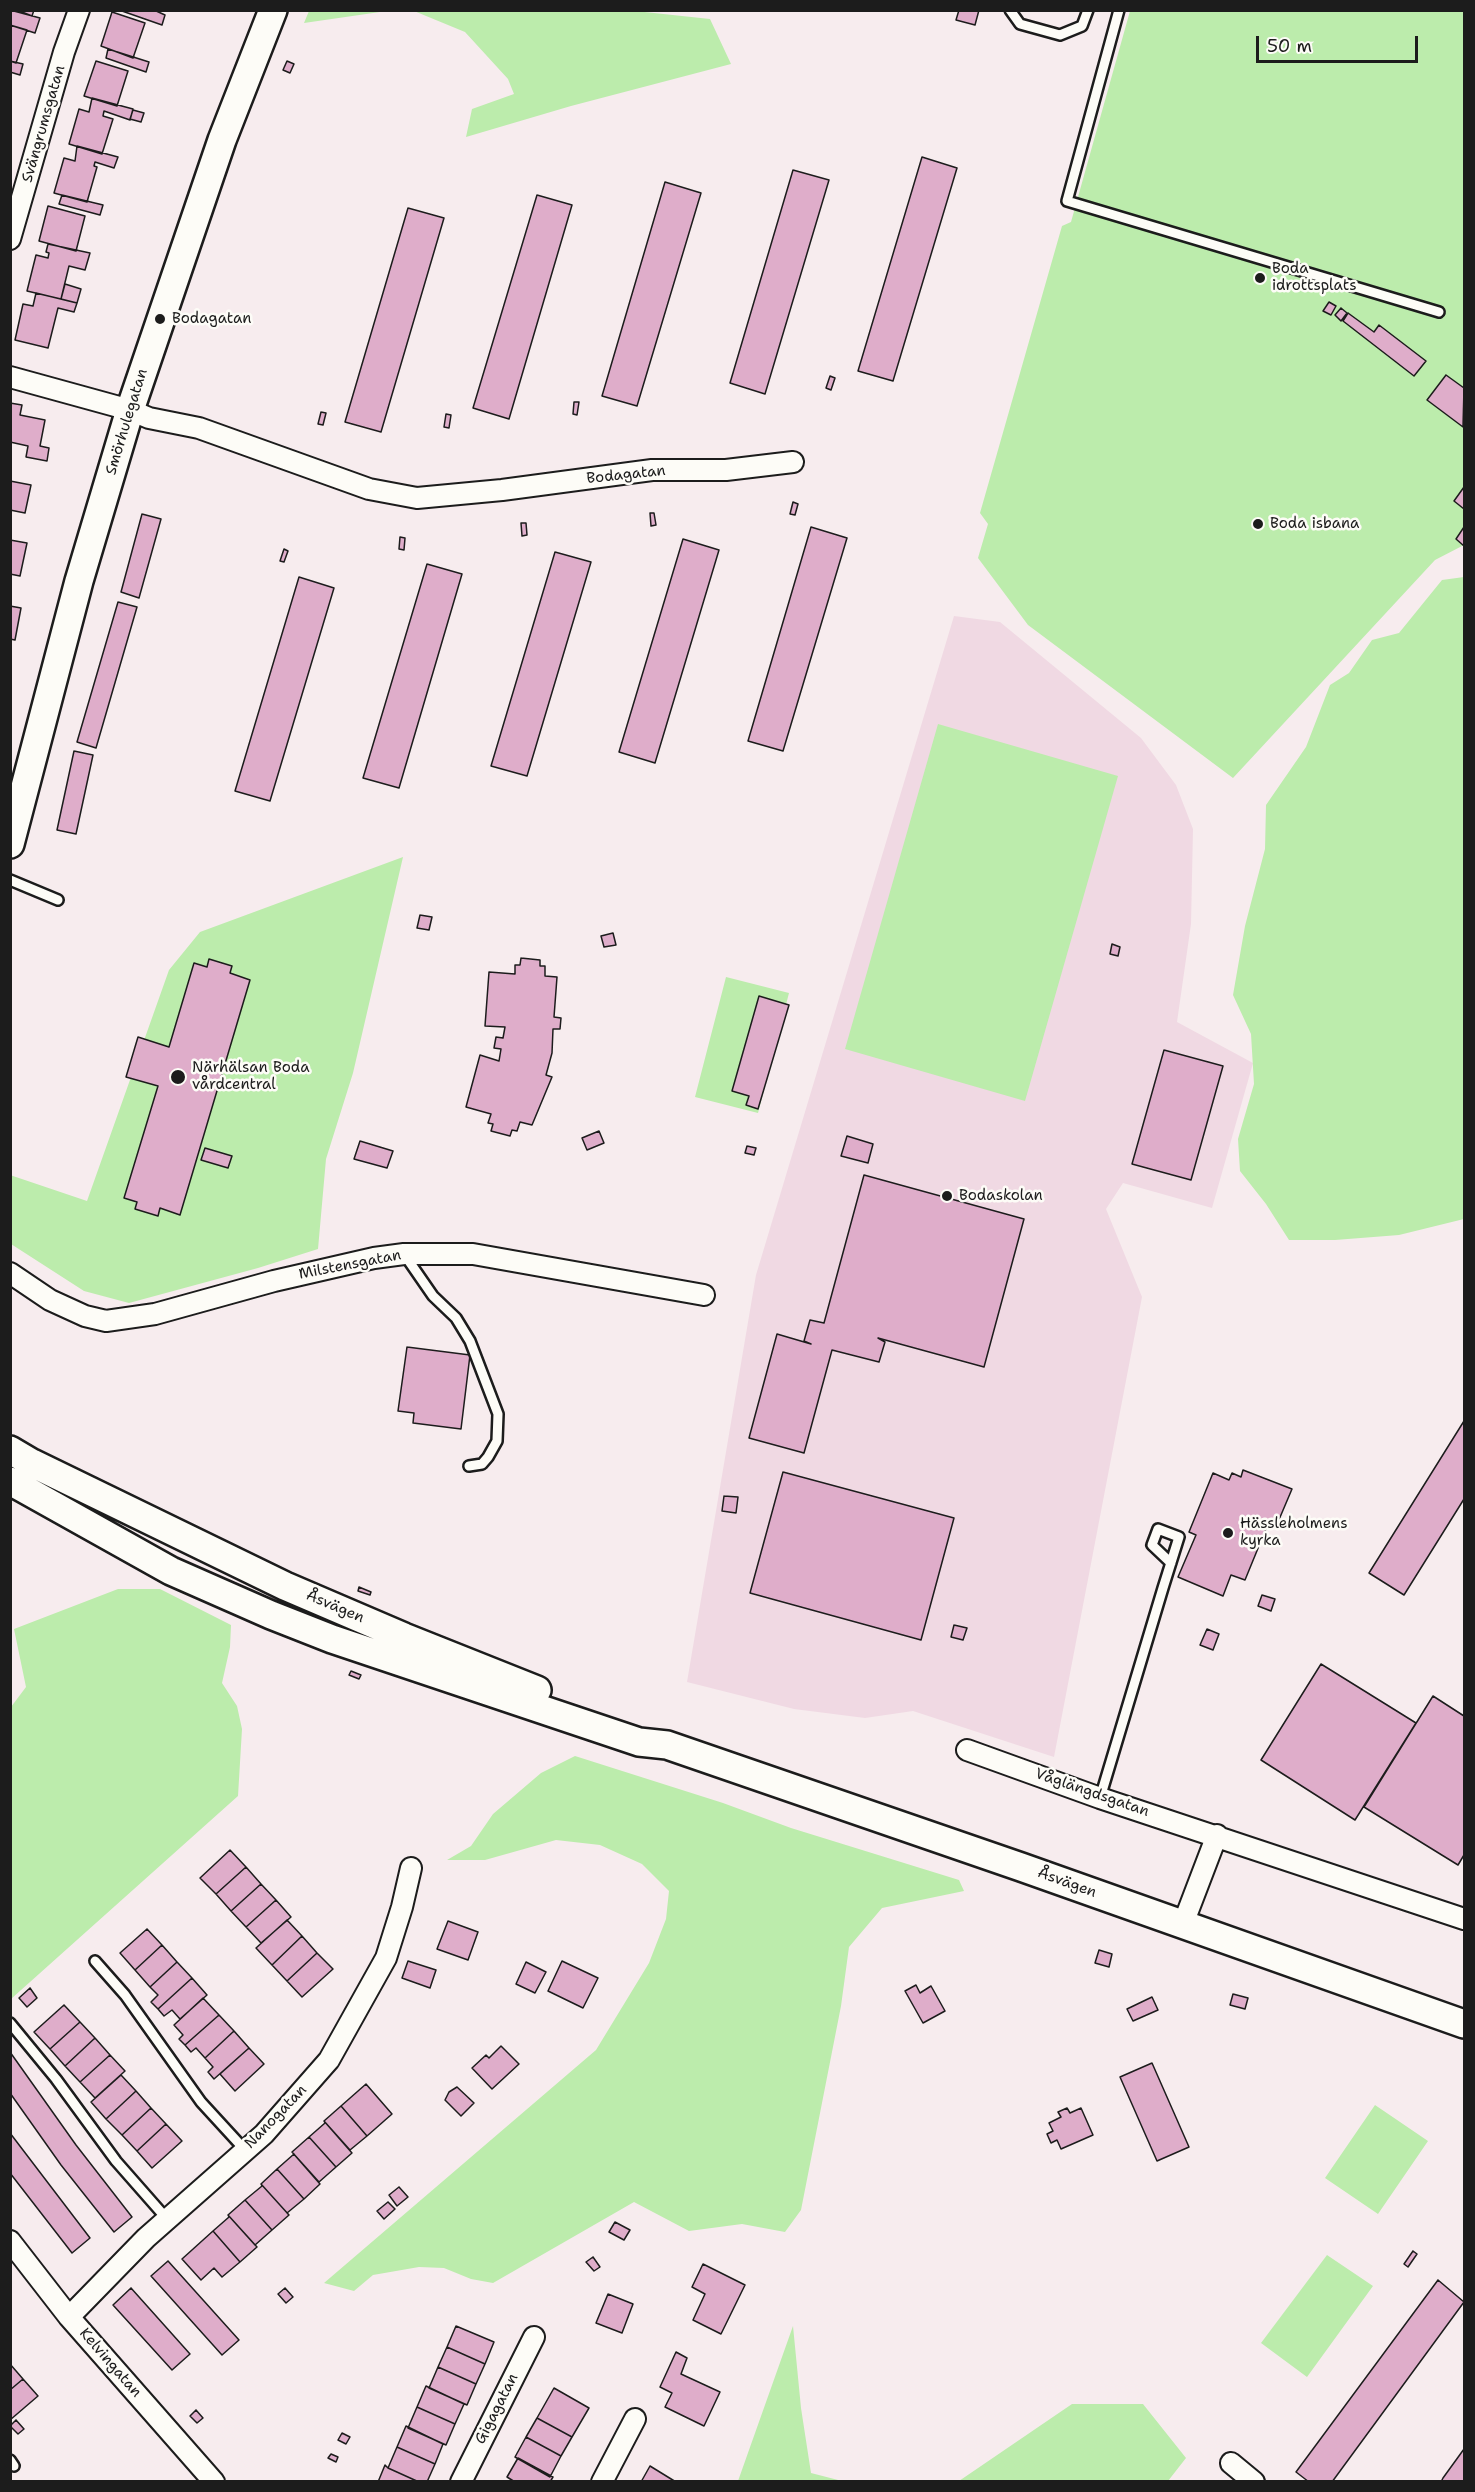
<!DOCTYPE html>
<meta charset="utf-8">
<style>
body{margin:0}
#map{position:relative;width:1475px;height:2492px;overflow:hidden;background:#f7ecee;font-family:"Shantell Sans",sans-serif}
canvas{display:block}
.frame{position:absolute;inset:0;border:12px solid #1c1c1c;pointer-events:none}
.scale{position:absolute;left:1256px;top:36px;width:162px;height:27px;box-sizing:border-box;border:3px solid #1c1c1c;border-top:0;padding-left:8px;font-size:18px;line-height:21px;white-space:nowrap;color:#1c1c1c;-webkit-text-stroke:4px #fdfcf7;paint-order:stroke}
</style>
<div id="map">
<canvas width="1475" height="2492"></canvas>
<div class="frame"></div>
<div class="scale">50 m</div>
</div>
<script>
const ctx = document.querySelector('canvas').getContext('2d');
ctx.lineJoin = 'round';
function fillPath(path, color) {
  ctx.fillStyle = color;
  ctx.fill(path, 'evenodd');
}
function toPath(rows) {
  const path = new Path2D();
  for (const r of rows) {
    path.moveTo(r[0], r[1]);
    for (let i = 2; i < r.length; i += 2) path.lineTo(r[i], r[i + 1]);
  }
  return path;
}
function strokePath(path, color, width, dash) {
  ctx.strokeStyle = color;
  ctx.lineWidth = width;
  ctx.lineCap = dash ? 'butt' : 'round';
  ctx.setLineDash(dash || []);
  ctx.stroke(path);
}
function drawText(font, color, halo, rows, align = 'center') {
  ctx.font = font + ' "Shantell Sans",sans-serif';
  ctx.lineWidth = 5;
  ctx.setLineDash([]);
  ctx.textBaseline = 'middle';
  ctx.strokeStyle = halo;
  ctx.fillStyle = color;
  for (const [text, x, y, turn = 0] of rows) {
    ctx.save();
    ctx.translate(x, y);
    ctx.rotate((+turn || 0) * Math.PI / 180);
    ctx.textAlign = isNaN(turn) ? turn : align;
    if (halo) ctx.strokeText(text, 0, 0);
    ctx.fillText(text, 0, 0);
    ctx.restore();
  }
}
fillPath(toPath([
 [954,616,1000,622,1141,738,1176,785,1193,829,1191,924,1177,1022,1253,1063,1212,1208,1123,1183,1106,1209,1142,1297,1054,1757,913,1711,865,1718,794,1709,687,1682,756,1275]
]), '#f0d9e3');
fillPath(toPath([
 [626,10,710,19,731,64,571,106,466,137,472,109,514,94,508,79,465,32,414,11],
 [309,11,309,10,387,11,304,23],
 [1130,11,1464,11,1464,545,1435,560,1233,778,1028,625,978,558,988,524,980,513,1062,226,1071,222],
 [1464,577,1464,1219,1399,1235,1335,1240,1289,1240,1266,1204,1240,1171,1238,1139,1254,1084,1251,1034,1233,995,1245,926,1265,849,1266,805,1306,747,1330,685,1349,673,1372,640,1399,633,1442,580],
 [938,724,1118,776,1025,1101,845,1049],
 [403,857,353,1073,326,1159,318,1249,258,1268,129,1303,84,1291,11,1244,10,1175,87,1201,169,970,200,932],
 [726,977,789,993,758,1113,695,1097],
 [118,1589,160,1589,231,1625,230,1647,222,1683,237,1706,242,1729,238,1796,11,1999,11,1707,26,1687,14,1629],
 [575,1756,723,1803,791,1828,959,1880,964,1891,882,1908,849,1947,841,2006,801,2210,785,2232,742,2224,689,2231,634,2202,493,2283,471,2279,444,2268,419,2267,373,2275,354,2291,324,2283,596,2050,649,1963,666,1919,669,1891,642,1864,600,1845,556,1840,485,1860,447,1860,471,1846,493,1814,541,1773],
 [1375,2105,1428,2141,1378,2214,1325,2178],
 [1327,2255,1373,2286,1307,2377,1261,2343],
 [793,2326,801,2408,811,2473,842,2481,738,2481],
 [1072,2404,1143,2404,1186,2458,1168,2481,959,2481]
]), '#bcecac');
const building = toPath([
 [10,10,40,18,35,33,10,25,10,10],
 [17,10,34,10,32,16,17,10],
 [154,10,165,15,162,25,122,11,154,10],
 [959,10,979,10,975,25,956,20,959,10],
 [112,12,145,23,133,58,101,46,112,12],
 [10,25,27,30,16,63,10,61,10,25],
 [108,49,149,62,146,72,106,58,108,49],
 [10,61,23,64,20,75,10,72,10,61],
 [96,61,128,71,117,106,84,96,96,61],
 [287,61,294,64,290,73,283,70,287,61],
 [92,98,133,109,130,120,104,111,103,116,113,119,102,154,69,144,79,109,89,112,92,98],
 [133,110,144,113,141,122,130,119,133,110],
 [77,146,118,157,114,168,95,162,94,166,97,167,87,202,54,193,64,158,75,161,77,146],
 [922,157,957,168,893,381,858,371,922,157],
 [793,170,829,180,765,394,730,383,793,170],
 [665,182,701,193,637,406,602,396,665,182],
 [62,195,103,205,100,215,59,204,62,195],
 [537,195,572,205,509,419,473,408,537,195],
 [48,206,85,216,76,251,39,241,48,206],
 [408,208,444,218,381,432,345,422,408,208],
 [48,244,90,253,85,270,69,266,61,299,27,291,36,255,48,258,49,253,46,252,48,244],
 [65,284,81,289,77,303,61,299,65,284],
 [36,293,77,303,74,312,58,308,48,348,15,340,23,304,33,306,36,293],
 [1329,302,1336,306,1331,315,1323,311,1329,302],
 [1341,308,1347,313,1341,321,1335,315,1341,308],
 [1348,313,1374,332,1379,325,1426,361,1414,376,1343,321,1348,313],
 [1446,375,1464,388,1463,427,1427,400,1446,375],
 [830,376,835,378,831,390,826,388,830,376],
 [574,402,579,402,577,415,573,414,574,402],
 [10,403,22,405,20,415,45,420,40,446,49,448,47,461,26,457,28,446,10,442,10,403],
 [321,412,326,413,323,425,318,424,321,412],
 [446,414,451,415,449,428,444,427,446,414],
 [10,481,31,485,25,513,10,510,10,481],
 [1464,487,1464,509,1454,501,1464,487],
 [793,502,798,504,795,515,790,514,793,502],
 [650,513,654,513,656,525,651,526,650,513],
 [142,514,161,519,139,598,121,592,142,514],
 [521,523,526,523,527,535,522,536,521,523],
 [811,527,847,538,783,751,748,741,811,527],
 [1464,527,1464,546,1456,539,1464,527],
 [400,537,405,538,404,550,399,549,400,537],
 [683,539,719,550,655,763,619,752,683,539],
 [10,540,27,543,20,576,10,574,10,540],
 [284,549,288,551,284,562,280,561,284,549],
 [555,552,591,562,527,776,491,766,555,552],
 [427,564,462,574,399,788,363,778,427,564],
 [299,577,334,588,270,801,235,791,299,577],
 [118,602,137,607,96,748,77,742,118,602],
 [10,606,21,608,15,640,10,639,10,606],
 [74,751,93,755,76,834,57,830,74,751],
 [420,915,432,917,429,930,417,928,420,915],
 [613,933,616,945,604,947,601,936,613,933],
 [1112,944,1120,947,1118,956,1110,954,1112,944],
 [521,958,540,960,540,966,545,966,545,976,557,977,554,1017,561,1018,560,1029,553,1029,552,1053,546,1075,552,1077,532,1125,520,1122,517,1131,512,1130,510,1136,491,1131,493,1124,488,1123,491,1114,466,1107,480,1055,499,1061,501,1049,494,1048,496,1037,503,1038,505,1027,485,1026,489,972,515,974,515,965,520,965,521,958],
 [209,959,232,966,230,973,250,980,180,1215,160,1208,158,1216,135,1209,137,1202,124,1198,158,1086,126,1077,138,1037,169,1047,194,963,207,967,209,959],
 [759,996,789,1005,758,1109,746,1105,749,1096,732,1091,759,996],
 [1164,1050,1223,1066,1191,1180,1132,1164,1164,1050],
 [599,1131,604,1143,587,1150,582,1138,599,1131],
 [847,1136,873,1144,868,1163,841,1156,847,1136],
 [360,1141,393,1151,387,1168,354,1159,360,1141],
 [747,1146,756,1148,754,1155,745,1153,747,1146],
 [205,1148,232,1156,228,1168,201,1160,205,1148],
 [864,1175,1024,1219,984,1367,878,1338,885,1342,879,1362,832,1350,804,1453,749,1438,777,1334,811,1344,804,1341,810,1320,824,1323,864,1175],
 [407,1347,470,1355,461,1429,413,1423,414,1413,398,1411,407,1347],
 [1464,1421,1464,1499,1404,1595,1369,1573,1464,1421],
 [1243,1470,1292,1489,1278,1522,1270,1519,1245,1580,1231,1575,1223,1596,1178,1577,1196,1535,1189,1532,1213,1473,1229,1480,1232,1473,1241,1477,1243,1470],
 [783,1472,954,1518,921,1640,750,1593,783,1472],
 [724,1496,738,1497,736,1513,722,1511,724,1496],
 [359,1587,371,1592,370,1595,358,1591,359,1587],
 [1262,1595,1275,1599,1271,1611,1258,1606,1262,1595],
 [954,1625,967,1628,963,1640,951,1637,954,1625],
 [1207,1629,1219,1634,1213,1650,1200,1645,1207,1629],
 [1321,1664,1416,1723,1355,1820,1261,1760,1321,1664],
 [351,1671,361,1675,359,1679,349,1675,351,1671],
 [1433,1696,1464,1716,1464,1855,1458,1865,1364,1807,1433,1696],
 [230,1850,246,1867,216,1894,200,1878,230,1850],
 [246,1867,261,1884,231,1911,216,1894,246,1867],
 [261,1884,276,1900,246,1927,231,1911,261,1884],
 [276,1900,291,1917,261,1943,246,1927,276,1900],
 [287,1920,302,1936,272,1965,256,1948,287,1920],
 [448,1921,478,1932,468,1960,437,1949,448,1921],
 [147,1929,162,1945,135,1970,120,1953,147,1929],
 [302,1936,317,1953,287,1981,272,1965,302,1936],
 [162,1945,177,1962,150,1987,135,1970,162,1945],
 [1099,1950,1112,1954,1109,1967,1095,1963,1099,1950],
 [317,1953,333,1969,302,1997,287,1981,317,1953],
 [408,1961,436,1970,430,1988,402,1978,408,1961],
 [562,1961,598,1978,583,2008,548,1991,562,1961],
 [177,1962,192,1978,158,2009,151,2002,158,1995,150,1987,177,1962],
 [526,1962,546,1972,535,1993,516,1984,526,1962],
 [192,1978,207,1995,180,2019,172,2010,164,2016,158,2009,192,1978],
 [916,1985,920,1993,931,1986,945,2011,923,2023,905,1991,916,1985],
 [30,1988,37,1998,27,2007,19,1998,30,1988],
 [1233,1994,1248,1998,1245,2009,1230,2005,1233,1994],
 [1152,1997,1158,2010,1133,2021,1127,2009,1152,1997],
 [203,1998,219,2015,185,2045,179,2039,183,2035,174,2025,203,1998],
 [64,2005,80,2022,50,2049,34,2032,64,2005],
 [219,2015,234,2031,205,2058,196,2048,191,2052,185,2045,219,2015],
 [80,2022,95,2038,65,2066,50,2049,80,2022],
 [234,2031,249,2048,214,2079,208,2072,213,2067,205,2058,234,2031],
 [95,2038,110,2055,80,2082,65,2066,95,2038],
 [501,2046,519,2064,492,2089,472,2068,486,2055,489,2058,501,2046],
 [249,2048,264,2064,235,2091,220,2074,249,2048],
 [10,2052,76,2145,132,2217,114,2232,61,2165,10,2093,10,2052],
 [110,2055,125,2071,95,2098,80,2082,110,2055],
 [1152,2063,1189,2147,1157,2161,1120,2077,1152,2063],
 [121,2075,136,2091,106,2119,91,2102,121,2075],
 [366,2084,392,2114,367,2136,341,2106,366,2084],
 [457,2087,474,2103,461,2116,445,2100,449,2092,457,2087],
 [136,2091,151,2108,122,2135,106,2119,136,2091],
 [341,2106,367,2136,350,2150,324,2121,341,2106],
 [151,2108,166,2124,137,2151,122,2135,151,2108],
 [1067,2108,1070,2113,1081,2108,1093,2135,1061,2149,1057,2140,1051,2143,1047,2134,1053,2131,1049,2123,1061,2117,1058,2112,1067,2108],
 [324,2121,352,2153,336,2167,309,2137,325,2123,324,2121],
 [166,2124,182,2141,152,2168,137,2151,166,2124],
 [10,2133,90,2238,72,2253,10,2173,10,2133],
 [309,2137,336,2167,319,2182,292,2152,309,2137],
 [292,2152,320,2184,304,2199,277,2169,294,2154,292,2152],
 [277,2169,304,2199,287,2213,289,2215,261,2184,277,2169],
 [261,2184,289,2215,272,2230,245,2200,262,2186,261,2184],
 [399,2187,408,2197,397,2206,389,2195,399,2187],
 [245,2200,272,2230,255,2245,228,2215,245,2200],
 [388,2202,395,2209,384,2219,377,2211,388,2202],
 [228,2215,257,2247,240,2262,213,2231,229,2217,228,2215],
 [615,2222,630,2230,624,2240,609,2232,615,2222],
 [213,2231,240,2262,222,2277,214,2268,201,2280,182,2259,213,2231],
 [1413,2251,1417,2254,1408,2267,1404,2264,1413,2251],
 [593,2257,600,2267,594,2271,586,2262,593,2257],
 [168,2261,239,2340,222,2355,151,2276,168,2261],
 [703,2264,745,2285,721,2334,693,2320,705,2294,692,2287,703,2264],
 [1438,2280,1464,2302,1332,2482,1309,2482,1296,2472,1438,2280],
 [131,2288,190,2354,172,2370,113,2305,131,2288],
 [285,2288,293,2297,286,2303,278,2294,285,2288],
 [608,2294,633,2304,622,2333,596,2323,608,2294],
 [456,2326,494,2342,485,2364,447,2347,456,2326],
 [447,2347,485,2364,476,2384,438,2367,447,2347],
 [676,2352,687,2358,681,2374,720,2392,704,2426,665,2407,672,2393,660,2387,676,2352],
 [10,2364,23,2379,10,2390,10,2364],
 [438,2367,476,2384,467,2405,429,2388,438,2367],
 [23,2379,38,2396,10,2420,10,2390,23,2379],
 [426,2386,464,2404,455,2424,417,2407,426,2386],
 [554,2388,589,2408,572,2437,537,2418,554,2388],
 [417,2407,455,2424,446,2445,408,2428,417,2407],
 [196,2410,203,2418,197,2423,190,2416,196,2410],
 [537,2418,572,2437,561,2456,526,2437,537,2418],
 [16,2420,24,2429,18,2434,10,2426,16,2420],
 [406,2426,443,2444,435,2464,397,2447,406,2426],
 [342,2433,350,2437,346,2444,338,2440,342,2433],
 [526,2437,561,2456,550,2477,515,2457,526,2437],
 [397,2447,435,2464,427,2482,419,2482,388,2468,397,2447],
 [1464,2449,1464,2482,1441,2482,1443,2478,1464,2449],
 [331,2454,338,2457,336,2462,328,2458,331,2454],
 [518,2458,553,2477,550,2482,515,2482,507,2477,518,2458],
 [385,2465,388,2468,419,2482,378,2482,385,2465],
 [650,2466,676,2482,641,2482,650,2466]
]);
fillPath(building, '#dfadca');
strokePath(building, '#1c1c1c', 1.5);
const lane = toPath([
 [1010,10,1020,24,1060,35,1082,26,1088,10],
 [1119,10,1067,201,1439,312],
 [10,880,58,900],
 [404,1254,433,1296,456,1318,470,1341,498,1414,497,1441,488,1457,482,1464,469,1466],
 [1100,1798,1163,1588,1179,1537,1158,1529,1152,1545,1171,1563],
 [95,1961,125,1995,201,2102,245,2150],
 [10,2023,56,2079,116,2161,167,2219],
 [10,2460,14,2466]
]);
const street = toPath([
 [10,239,64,52,79,10],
 [10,377,130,410,149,418,199,428,369,489,417,498,502,490,652,470,726,470,793,462],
 [10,1273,50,1300,85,1316,106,1321,155,1314,274,1281,374,1258,404,1254,473,1254,704,1295],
 [967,1750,1100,1798,1464,1919],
 [1183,1924,1217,1835],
 [10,2241,69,2317,214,2482],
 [69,2317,146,2238,264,2134,329,2060,386,1958,402,1907,411,1868],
 [1231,2463,1254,2482],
 [461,2482,534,2337],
 [602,2482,635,2419]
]);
const secondary = toPath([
 [10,844,79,581,130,410,222,140,273,10],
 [10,1450,32,1463,285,1586,404,1637,537,1690],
 [10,1481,171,1571,271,1615,332,1639,639,1742,667,1745,1021,1867,1464,2024]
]);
strokePath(lane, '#1c1c1c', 14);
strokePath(street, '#1c1c1c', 24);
strokePath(secondary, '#1c1c1c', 32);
strokePath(lane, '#fdfcf7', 9);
strokePath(street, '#fdfcf7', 20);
strokePath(secondary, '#fdfcf7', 27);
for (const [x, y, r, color] of [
 [1260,278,6,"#1c1c1c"],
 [160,319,6,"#1c1c1c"],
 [1258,524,6,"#1c1c1c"],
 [178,1077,8,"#1c1c1c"],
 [947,1196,6,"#1c1c1c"],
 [1228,1533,6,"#1c1c1c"]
]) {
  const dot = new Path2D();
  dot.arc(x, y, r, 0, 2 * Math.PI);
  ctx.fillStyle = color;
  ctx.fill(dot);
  strokePath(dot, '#fdfcf7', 2);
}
drawText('15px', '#1c1c1c', '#fdfcf7', [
 ["Svängrumsgatan",44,124,-74],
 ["Smörhulegatan",127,422,-73],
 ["Bodagatan",626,475,-6],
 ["Milstensgatan",350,1265,-11],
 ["Åsvägen",335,1607,23],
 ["Våglängdsgatan",1092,1793,19],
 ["Åsvägen",1067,1883,20],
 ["Nanogatan",276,2117,-46],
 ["Kelvingatan",110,2363,49],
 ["Gigagatan",497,2409,-63]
]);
drawText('15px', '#1c1c1c', '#fdfcf7', [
 ["Boda",1272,269],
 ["idrottsplats",1272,286],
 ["Bodagatan",172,319],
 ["Boda isbana",1270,524],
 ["Närhälsan Boda",192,1068],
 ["vårdcentral",192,1085],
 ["Bodaskolan",959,1196],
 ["Hässleholmens",1240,1524],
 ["kyrka",1240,1541]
], 'left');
</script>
